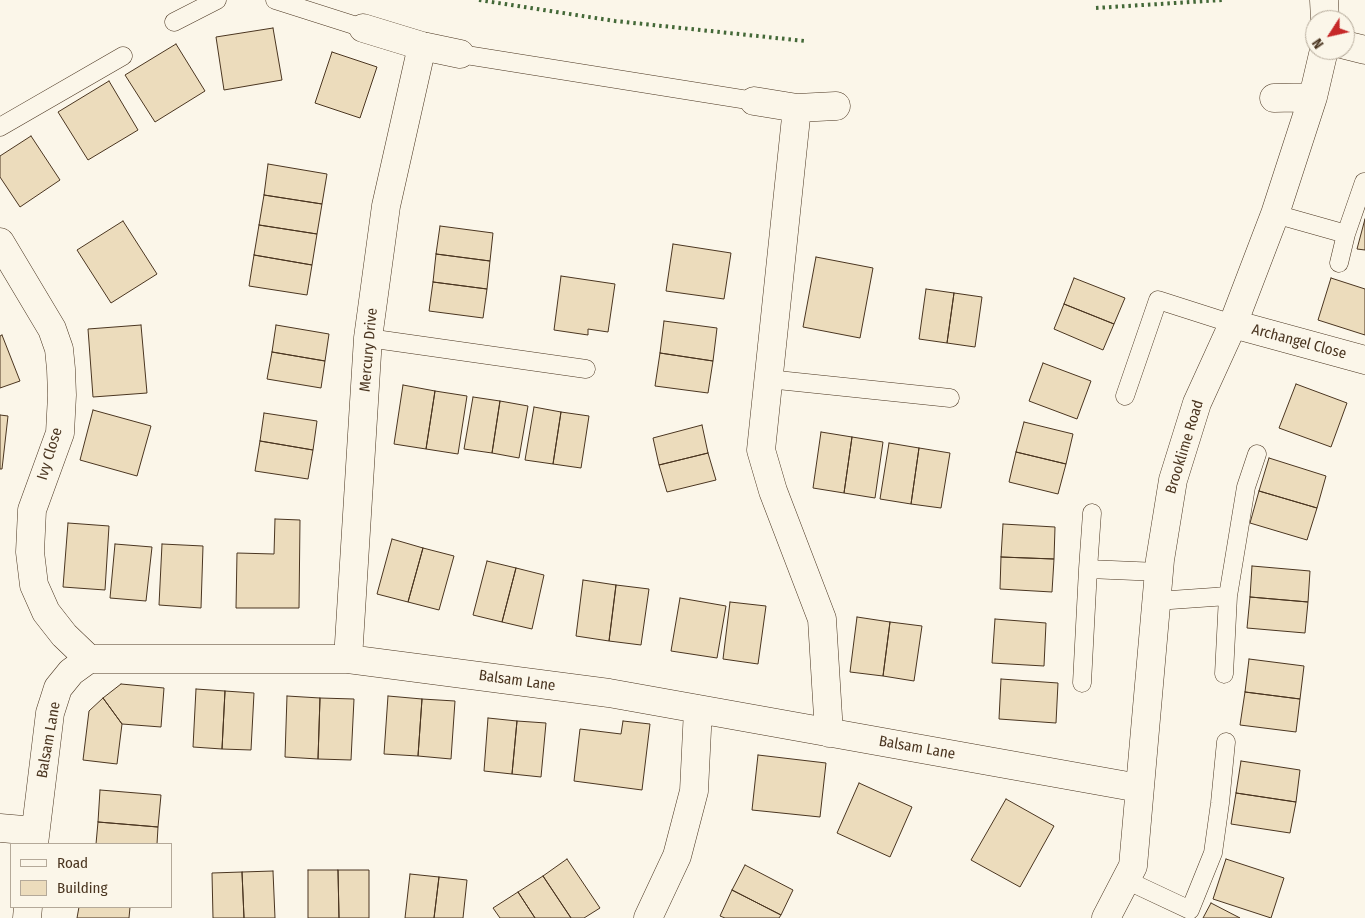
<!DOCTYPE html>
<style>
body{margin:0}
#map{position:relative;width:1365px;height:918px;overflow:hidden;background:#fbf6e9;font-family:"Fira Sans Condensed",sans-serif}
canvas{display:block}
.legend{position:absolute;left:10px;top:843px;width:162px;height:65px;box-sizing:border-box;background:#fbf6e9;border:1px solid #b4a999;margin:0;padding:6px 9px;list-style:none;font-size:15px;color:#4a3520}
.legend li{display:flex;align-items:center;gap:10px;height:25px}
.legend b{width:25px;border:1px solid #b4a999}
.north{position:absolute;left:1305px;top:10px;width:50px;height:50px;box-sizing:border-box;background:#fbf6e9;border:1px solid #b4a999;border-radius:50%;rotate:235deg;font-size:14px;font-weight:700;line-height:20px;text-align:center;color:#4a3520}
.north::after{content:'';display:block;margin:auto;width:18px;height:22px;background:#c62828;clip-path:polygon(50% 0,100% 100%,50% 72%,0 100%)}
</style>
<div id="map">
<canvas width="1365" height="918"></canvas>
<ul class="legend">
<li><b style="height:6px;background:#fbf6e9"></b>Road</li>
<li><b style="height:14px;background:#ecdcbc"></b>Building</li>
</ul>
<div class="north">N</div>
</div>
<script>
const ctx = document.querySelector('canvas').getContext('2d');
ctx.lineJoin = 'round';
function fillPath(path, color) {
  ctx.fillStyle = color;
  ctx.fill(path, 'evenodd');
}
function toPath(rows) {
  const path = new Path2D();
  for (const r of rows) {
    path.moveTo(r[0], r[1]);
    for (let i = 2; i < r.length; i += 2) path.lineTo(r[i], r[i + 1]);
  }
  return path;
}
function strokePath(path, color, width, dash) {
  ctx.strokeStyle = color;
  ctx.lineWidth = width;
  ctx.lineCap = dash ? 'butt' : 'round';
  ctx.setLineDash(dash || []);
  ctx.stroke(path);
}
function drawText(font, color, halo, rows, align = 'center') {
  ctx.font = font + ' "Fira Sans Condensed",sans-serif';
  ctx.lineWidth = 4;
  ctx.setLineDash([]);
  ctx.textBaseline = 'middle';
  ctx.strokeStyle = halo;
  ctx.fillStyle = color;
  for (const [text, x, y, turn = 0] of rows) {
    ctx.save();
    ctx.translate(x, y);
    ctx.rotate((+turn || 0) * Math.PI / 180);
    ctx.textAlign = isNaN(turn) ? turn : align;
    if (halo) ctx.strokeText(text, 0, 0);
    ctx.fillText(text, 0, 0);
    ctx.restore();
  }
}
const building = toPath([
 [273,28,282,80,224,90,216,37,273,28],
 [176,44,205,91,155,122,125,75,176,44],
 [332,52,377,67,360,118,315,103,332,52],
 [109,81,138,130,88,160,58,112,109,81],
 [31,136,60,180,20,207,0,177,0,156,31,136],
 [268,164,327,174,322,204,264,195,268,164],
 [264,195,322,204,317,234,259,225,264,195],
 [1365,219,1365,250,1357,249,1365,219],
 [123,221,157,274,111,303,77,250,123,221],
 [259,225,317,234,312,265,254,255,259,225],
 [440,226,493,233,490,261,436,254,440,226],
 [673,244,731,253,724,299,666,291,673,244],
 [436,254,490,261,487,289,433,282,436,254],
 [254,255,312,265,307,295,249,286,254,255],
 [816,257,873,268,860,338,803,327,816,257],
 [561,276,615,284,608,332,588,329,588,335,554,330,561,276],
 [1074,278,1125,298,1114,324,1064,304,1074,278],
 [1331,278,1365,289,1365,335,1318,320,1331,278],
 [433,282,487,289,483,318,429,311,433,282],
 [926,289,954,293,947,343,919,339,926,289],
 [954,293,982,297,975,347,947,343,954,293],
 [1064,304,1114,324,1103,350,1054,329,1064,304],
 [664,321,717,328,713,361,660,353,664,321],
 [141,325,147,393,93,397,88,329,141,325],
 [276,325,329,334,325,361,272,352,276,325],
 [2,335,20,381,0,388,0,336,2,335],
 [272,352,325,361,321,388,267,379,272,352],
 [660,353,713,361,708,393,655,386,660,353],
 [1043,363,1091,381,1077,419,1029,401,1043,363],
 [1296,384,1347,403,1331,447,1279,428,1296,384],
 [403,385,435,391,426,449,394,444,403,385],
 [435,391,467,396,458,454,426,449,435,391],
 [473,397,500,401,492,453,464,449,473,397],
 [500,401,528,406,519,458,492,453,500,401],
 [534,407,561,412,553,464,525,460,534,407],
 [93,410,151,426,137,476,80,460,93,410],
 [561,412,589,416,581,468,553,464,561,412],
 [264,413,317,421,313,450,260,441,264,413],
 [0,415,8,416,2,469,0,469,0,415],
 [1024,422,1073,434,1066,464,1016,452,1024,422],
 [702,425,708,453,659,465,653,438,702,425],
 [821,432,852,437,844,493,813,488,821,432],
 [852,437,883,442,875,498,844,493,852,437],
 [260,441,313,450,308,479,255,471,260,441],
 [889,443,919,448,911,504,880,499,889,443],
 [919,448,950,453,941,508,911,504,919,448],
 [1016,452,1066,464,1058,494,1009,482,1016,452],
 [708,453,716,480,667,492,659,465,708,453],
 [1269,458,1326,476,1317,508,1259,491,1269,458],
 [1259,491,1317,508,1307,540,1250,523,1259,491],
 [275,519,300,520,299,608,236,608,237,553,274,554,275,519],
 [68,523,109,526,105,590,63,587,68,523],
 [1003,524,1055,527,1054,559,1001,557,1003,524],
 [392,539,423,548,408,602,377,594,392,539],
 [115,544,152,547,146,601,110,598,115,544],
 [162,544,203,546,201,608,159,605,162,544],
 [423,548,454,556,439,610,408,602,423,548],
 [1001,557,1054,559,1052,592,1000,589,1001,557],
 [487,561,516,568,502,622,473,615,487,561],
 [1252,566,1310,571,1308,602,1250,597,1252,566],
 [516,568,544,575,532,629,502,622,516,568],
 [583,580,616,585,609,641,576,636,583,580],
 [616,585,649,589,641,645,609,641,616,585],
 [1250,597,1308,602,1305,633,1247,628,1250,597],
 [680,598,726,606,717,658,671,651,680,598],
 [730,602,766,606,758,664,723,659,730,602],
 [857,617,890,622,883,676,850,672,857,617],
 [995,619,1046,623,1044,666,992,663,995,619],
 [890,622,922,626,914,681,883,676,890,622],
 [1249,659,1304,666,1300,699,1245,692,1249,659],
 [1001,679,1058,683,1056,723,999,719,1001,679],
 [121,684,164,688,161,727,122,724,103,698,121,684],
 [196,689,225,691,222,749,193,747,196,689],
 [225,691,254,693,251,750,222,749,225,691],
 [1245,692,1300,699,1296,732,1240,725,1245,692],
 [287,696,320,698,318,759,285,757,287,696],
 [388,696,422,699,418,756,384,754,388,696],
 [103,698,122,724,117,764,83,760,89,711,103,698],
 [320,698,354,699,351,760,318,759,320,698],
 [422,699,455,701,451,759,418,756,422,699],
 [488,718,517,721,512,774,484,771,488,718],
 [517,721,546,723,541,777,512,774,517,721],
 [623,721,650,724,642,790,574,781,580,729,621,734,623,721],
 [758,755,826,763,820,817,752,810,758,755],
 [1241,761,1300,770,1296,802,1236,793,1241,761],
 [859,783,912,807,890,857,837,833,859,783],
 [100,790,161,795,158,827,98,822,100,790],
 [1236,793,1296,802,1290,833,1231,824,1236,793],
 [1006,799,1054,826,1020,887,971,860,1006,799],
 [98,822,158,827,157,844,96,844,98,822],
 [567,859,600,908,584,918,571,918,543,876,567,859],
 [1226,859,1284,878,1271,918,1213,899,1226,859],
 [745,865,793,890,781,915,732,890,745,865],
 [308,870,338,870,339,918,308,918,308,870],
 [338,870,369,870,369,918,339,918,338,870],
 [273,871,275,918,244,918,242,872,273,871],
 [242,872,244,918,213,918,212,873,242,872],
 [410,874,439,877,434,918,405,918,410,874],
 [543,876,571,918,535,918,518,892,543,876],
 [439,877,467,880,463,918,434,918,439,877],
 [732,890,781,915,779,918,725,918,720,916,732,890],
 [518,892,535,918,500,918,493,908,518,892],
 [1211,903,1240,918,1203,918,1211,903],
 [79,907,130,907,129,918,77,918,79,907]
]);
fillPath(building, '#ecdcbc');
strokePath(building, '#4a3520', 1);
const lane = toPath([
 [275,0,363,28],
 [174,22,217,0],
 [460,54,754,101],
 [0,127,123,56],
 [1275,214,1346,234,1364,182],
 [1339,263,1346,234],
 [368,338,586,369],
 [768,379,950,398],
 [1125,396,1158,300,1233,324],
 [1088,569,1092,513],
 [1228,596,1246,487,1257,454],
 [1156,601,1228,596,1224,674],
 [1082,683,1088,569,1159,572],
 [1126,880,1190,910,1213,853,1220,803,1226,742]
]);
const street = toPath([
 [1324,0,1325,20],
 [363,28,422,46,460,54],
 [1345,45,1365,50],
 [1274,98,1313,97],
 [754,101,797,108,836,106],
 [797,108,761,450,773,491,822,619,829,733],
 [0,242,52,329,59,349,61,369,62,395,60,433,32,510,30,552,34,585,46,612,64,635,89,659],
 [1233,324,1365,360],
 [348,659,368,338,386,206,422,46],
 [0,828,35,831],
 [34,844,50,713,58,688,71,672,89,659,348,659,609,693,1139,788],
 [27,918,28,907],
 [648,918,677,856,694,791,698,709],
 [1106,918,1133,866,1160,560,1173,480,1197,403,1233,324,1275,214,1313,97,1324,50]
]);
strokePath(lane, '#4a3520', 19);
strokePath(street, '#4a3520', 29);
strokePath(lane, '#fbf6e9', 18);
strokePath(street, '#fbf6e9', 28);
strokePath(toPath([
 [479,0,615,21,805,41],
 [1096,8,1222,0]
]), '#436837', 4, [2.5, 4]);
drawText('15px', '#4a3520', '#fbf6e9', [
 ["Archangel Close",1299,342,15],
 ["Mercury Drive",369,350,-85],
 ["Brooklime Road",1185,447,-73],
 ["Ivy Close",50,454,-73],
 ["Balsam Lane",517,681,8],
 ["Balsam Lane",49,740,-80],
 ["Balsam Lane",917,748,10]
]);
</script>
